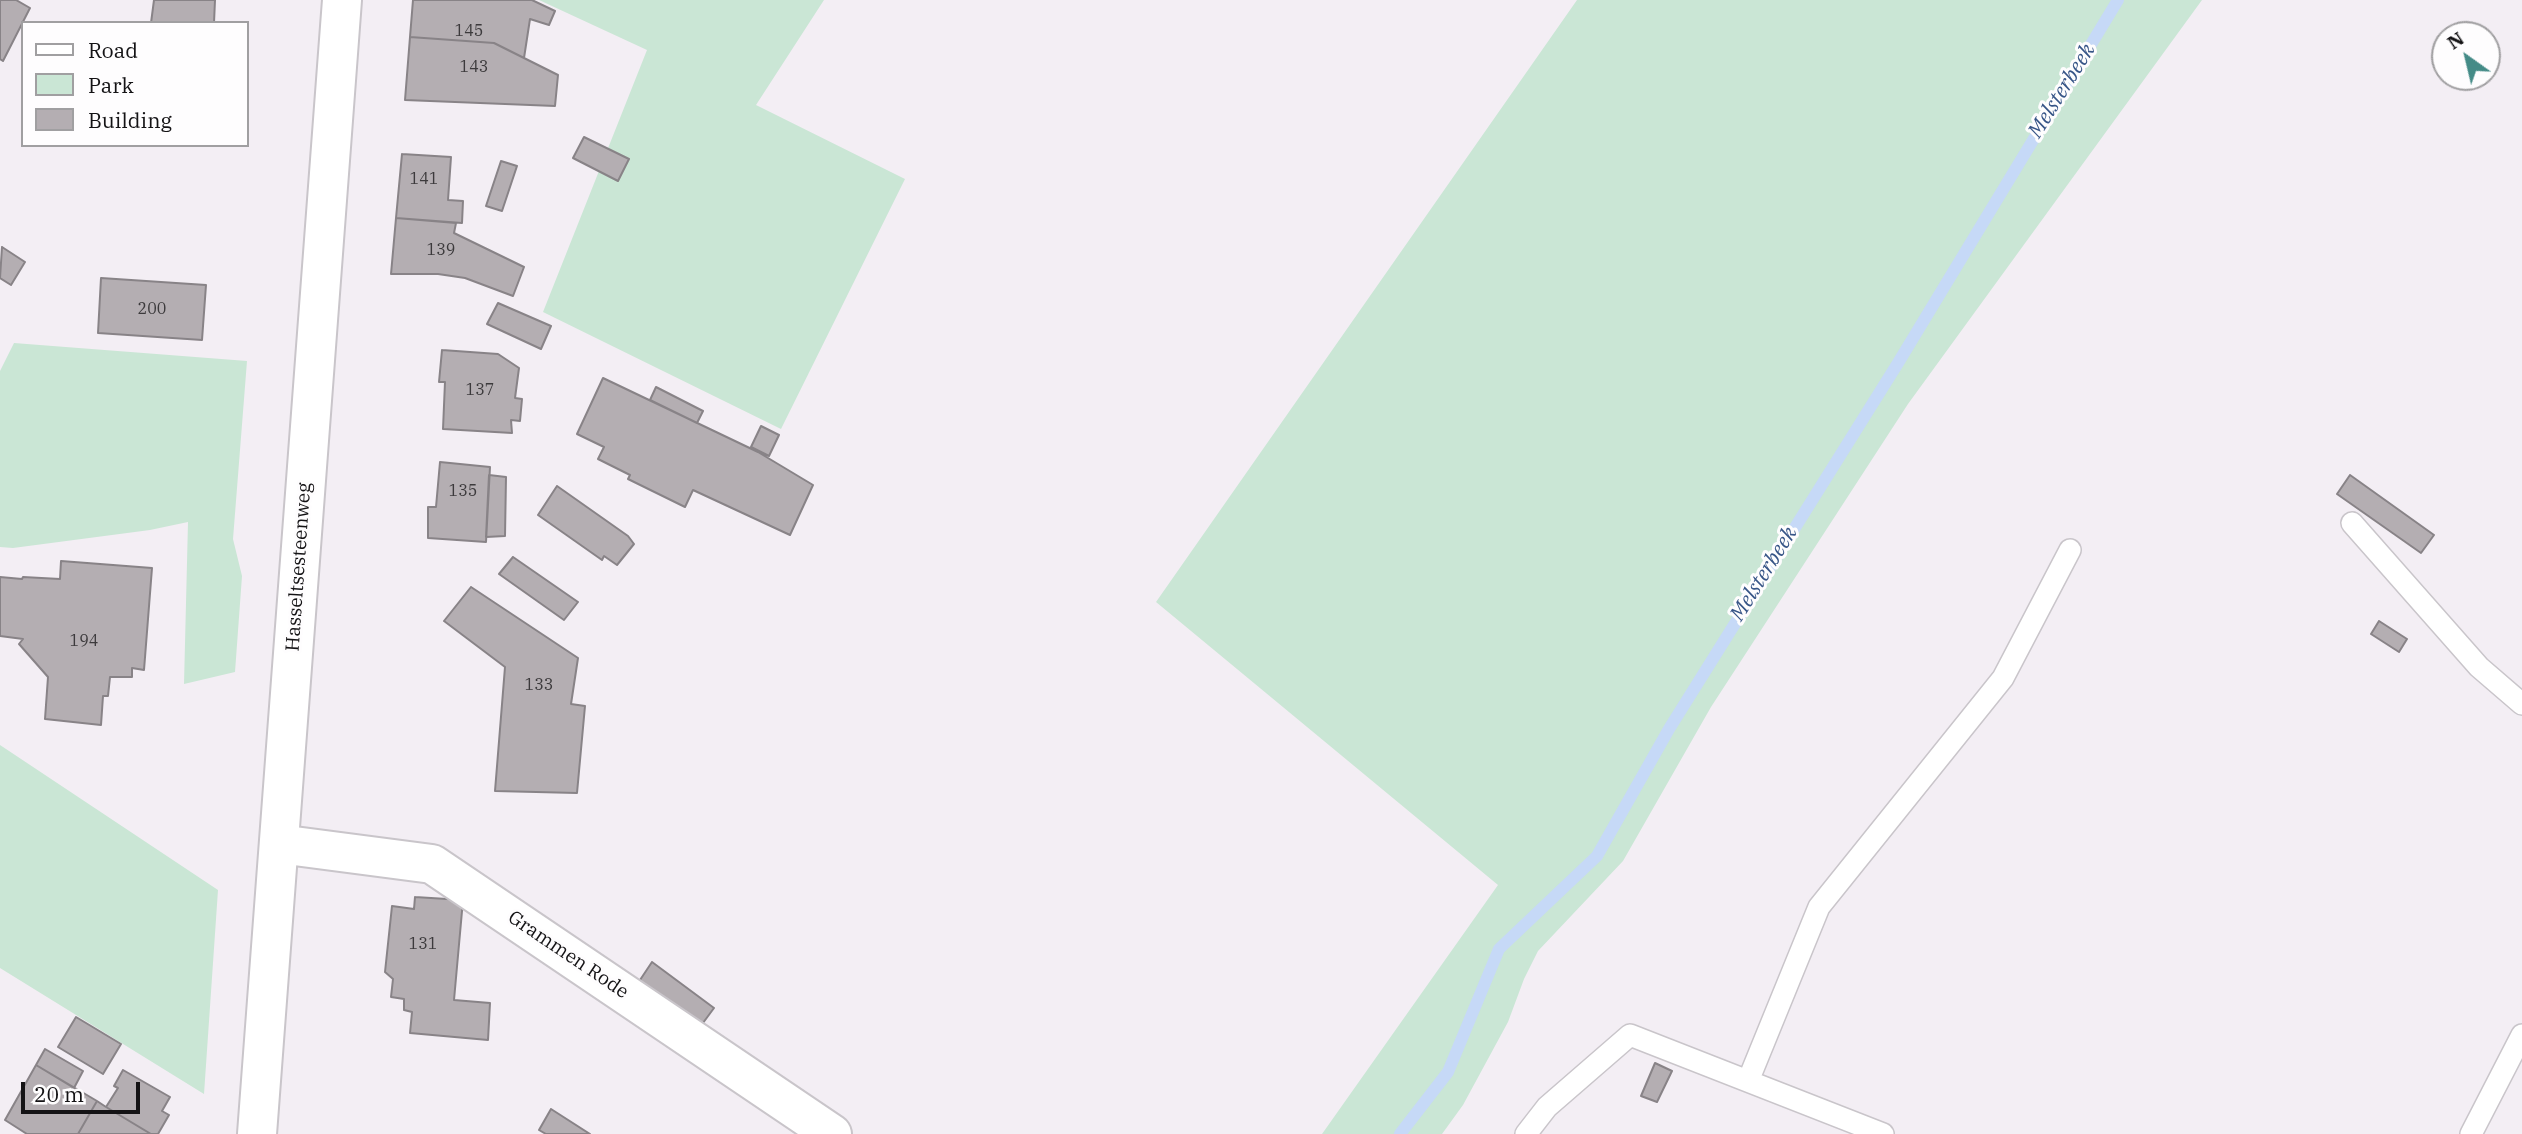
<!DOCTYPE html>
<style>
body{margin:0}
#map{position:relative;width:2522px;height:1134px;overflow:hidden;background:#f3eef4;font-family:"IBM Plex Serif",serif}
canvas{display:block}
.legend{position:absolute;left:21px;top:21px;width:228px;height:126px;box-sizing:border-box;background:#fefdfe;border:2px solid #a09fa1;margin:0;padding:9px 12px;list-style:none;font-size:21px;color:#141315}
.legend li{display:flex;align-items:center;gap:14px;height:35px}
.legend b{width:35px;border:2px solid #a09fa1}
.north{position:absolute;left:2431px;top:21px;width:70px;height:70px;box-sizing:border-box;background:#fefdfe;border:2px solid #a09fa1;border-radius:50%;rotate:326deg;font-size:19px;font-weight:700;line-height:28px;text-align:center;color:#141315}
.north::after{content:'';display:block;margin:auto;width:24px;height:32px;background:#448b87;clip-path:polygon(50% 0,100% 100%,50% 72%,0 100%)}
.scale{position:absolute;left:21px;top:1082px;width:119px;height:32px;box-sizing:border-box;border:4px solid #141315;border-top:0;padding-left:9px;font-size:21px;line-height:24px;white-space:nowrap;color:#141315;-webkit-text-stroke:5px #fefdfe;paint-order:stroke}
</style>
<div id="map">
<canvas width="2522" height="1134"></canvas>
<ul class="legend">
<li><b style="height:9px;background:#fff"></b>Road</li>
<li><b style="height:19px;background:#cae6d5"></b>Park</li>
<li><b style="height:19px;background:#b4aeb2"></b>Building</li>
</ul>
<div class="north">N</div>
<div class="scale">20 m</div>
</div>
<script>
const ctx = document.querySelector('canvas').getContext('2d');
ctx.lineJoin = 'round';
function fillPath(path, color) {
  ctx.fillStyle = color;
  ctx.fill(path, 'evenodd');
}
function toPath(rows) {
  const path = new Path2D();
  for (const r of rows) {
    path.moveTo(r[0], r[1]);
    for (let i = 2; i < r.length; i += 2) path.lineTo(r[i], r[i + 1]);
  }
  return path;
}
function strokePath(path, color, width, dash) {
  ctx.strokeStyle = color;
  ctx.lineWidth = width;
  ctx.lineCap = dash ? 'butt' : 'round';
  ctx.setLineDash(dash || []);
  ctx.stroke(path);
}
function drawText(font, color, halo, rows, align = 'center') {
  ctx.font = font + ' "IBM Plex Serif",serif';
  ctx.lineWidth = 6;
  ctx.setLineDash([]);
  ctx.textBaseline = 'middle';
  ctx.strokeStyle = halo;
  ctx.fillStyle = color;
  for (const [text, x, y, turn = 0] of rows) {
    ctx.save();
    ctx.translate(x, y);
    ctx.rotate((+turn || 0) * Math.PI / 180);
    ctx.textAlign = isNaN(turn) ? turn : align;
    if (halo) ctx.strokeText(text, 0, 0);
    ctx.fillText(text, 0, 0);
    ctx.restore();
  }
}
fillPath(toPath([
 [539,0,824,0,756,105,905,179,781,429,543,312,647,50],
 [1577,0,2202,0,1908,404,1711,707,1623,861,1538,951,1524,979,1508,1022,1463,1105,1442,1134,1322,1134,1498,885,1156,602],
 [14,343,247,361,233,539,242,576,235,672,184,684,188,522,150,530,13,548,0,547,0,371],
 [0,745,218,890,204,1094,0,968]
]), '#cae6d5');
strokePath(toPath([
 [1400,1134,1448,1072,1499,949,1597,856,1669,729,1898,363,2118,0]
]), '#c6d9f7', 12);
const building = toPath([
 [0,0,16,0,30,8,3,61,0,59,0,0],
 [154,0,215,0,214,23,151,23,154,0],
 [413,0,532,0,555,11,549,25,530,19,524,58,494,43,410,37,413,0],
 [410,37,494,43,558,75,555,106,405,100,410,37],
 [584,137,629,159,618,181,573,158,584,137],
 [402,154,451,157,448,200,463,201,462,223,396,218,402,154],
 [501,161,517,166,502,211,486,206,501,161],
 [396,218,456,223,454,233,524,267,513,296,465,278,438,274,391,274,396,218],
 [2,247,25,262,11,285,0,278,2,247],
 [101,278,206,285,202,340,98,333,101,278],
 [498,303,551,326,541,349,487,324,498,303],
 [442,350,498,354,519,368,515,398,522,399,520,421,511,420,512,433,443,429,445,382,439,382,442,350],
 [603,378,758,452,813,485,790,535,693,490,685,507,628,479,630,475,598,459,604,447,577,434,603,378],
 [656,387,703,411,697,423,650,400,656,387],
 [761,426,779,435,769,456,751,447,761,426],
 [440,462,490,467,486,542,428,538,428,507,436,507,440,462],
 [489,475,506,477,505,536,486,537,489,475],
 [2350,475,2434,535,2421,553,2337,494,2350,475],
 [557,486,628,536,634,544,617,565,604,556,602,560,538,515,557,486],
 [513,557,578,602,564,620,499,574,513,557],
 [61,561,152,568,144,670,132,668,132,677,110,677,108,696,103,696,101,725,45,719,48,677,19,644,23,639,0,636,0,577,22,579,23,577,60,579,61,561],
 [471,587,578,658,571,704,585,706,577,793,495,791,505,667,444,621,471,587],
 [2379,621,2407,639,2399,652,2371,634,2379,621],
 [415,897,463,900,454,1000,490,1003,488,1040,410,1033,412,1012,404,1010,404,999,391,997,393,979,385,972,392,906,414,909,415,897],
 [652,962,714,1008,700,1027,638,983,652,962],
 [76,1017,121,1044,103,1074,58,1047,76,1017],
 [45,1049,83,1071,74,1088,36,1065,45,1049],
 [1655,1063,1672,1071,1657,1102,1641,1096,1655,1063],
 [36,1065,97,1101,78,1134,27,1134,5,1120,36,1065],
 [123,1070,170,1097,162,1111,169,1115,158,1134,151,1134,106,1107,118,1088,114,1086,123,1070],
 [97,1101,106,1107,151,1134,78,1134,97,1101],
 [551,1109,590,1134,546,1134,539,1130,551,1109]
]);
fillPath(building, '#b4aeb2');
strokePath(building, '#888387', 2);
const lane = toPath([
 [2352,523,2479,667,2522,704],
 [1748,1081,1819,907,2003,678,2070,550],
 [1526,1134,1547,1107,1630,1035,1883,1134],
 [2471,1134,2522,1035]
]);
const street = toPath([
 [279,844,432,864,832,1134]
]);
const secondary = toPath([
 [257,1134,342,0]
]);
strokePath(lane, '#c9c5ca', 24);
strokePath(street, '#c9c5ca', 42);
strokePath(secondary, '#c9c5ca', 42);
strokePath(lane, '#fff', 21);
strokePath(street, '#fff', 38);
strokePath(secondary, '#fff', 38);
drawText('16px', '#3c3a3c', null, [
 ["145",469,31],
 ["143",474,67],
 ["141",424,179],
 ["139",441,250],
 ["200",152,309],
 ["137",480,390],
 ["135",463,491],
 ["194",84,641],
 ["133",539,685],
 ["131",423,944]
]);
drawText('19px', '#141315', '#fefdfe', [
 ["Hasseltsesteenweg",299,567,-86],
 ["Grammen Rode",568,955,34]
]);
drawText('italic 21px', '#375587', '#fefdfe', [
 ["Melsterbeek",2062,91,-58],
 ["Melsterbeek",1764,574,-58]
]);
</script>
